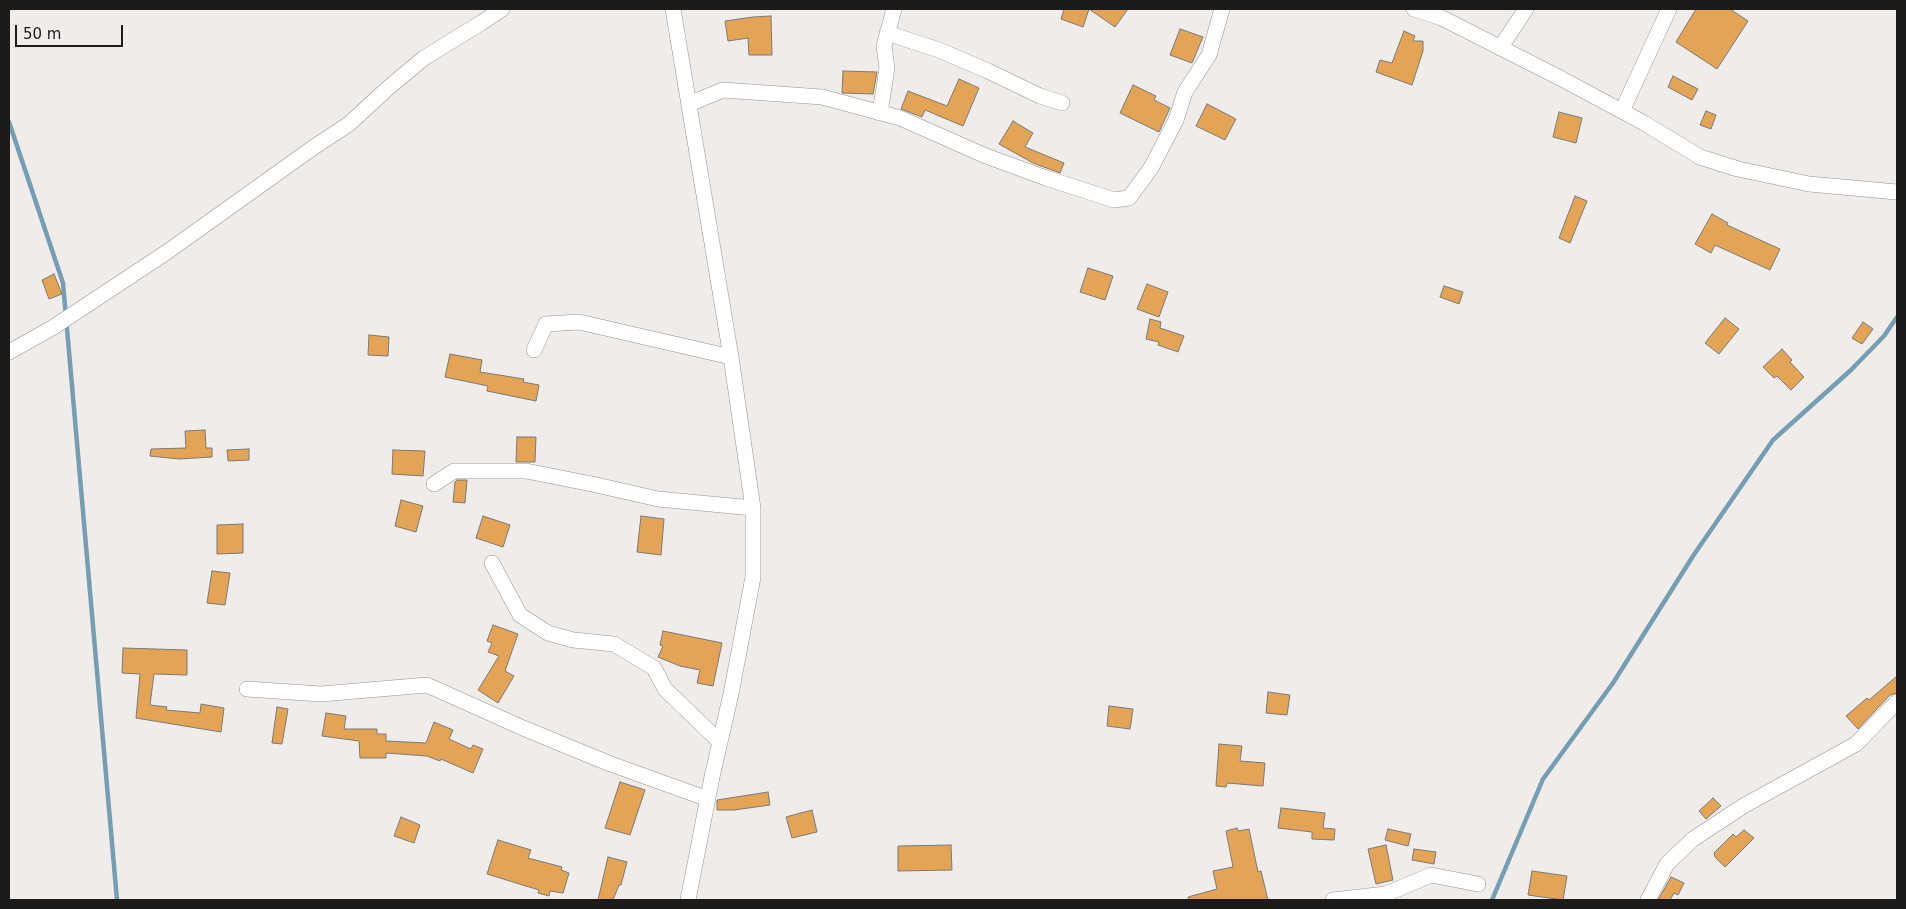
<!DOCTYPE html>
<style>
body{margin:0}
#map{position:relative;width:1906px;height:909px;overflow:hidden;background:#efecea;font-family:"DejaVu Sans",sans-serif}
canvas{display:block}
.frame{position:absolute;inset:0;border:10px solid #1c1b1a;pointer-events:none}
.scale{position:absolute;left:15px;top:25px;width:108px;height:22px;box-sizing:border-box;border:2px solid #1c1b1a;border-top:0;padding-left:6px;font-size:15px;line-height:18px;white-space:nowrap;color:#1c1b1a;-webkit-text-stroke:4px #efecea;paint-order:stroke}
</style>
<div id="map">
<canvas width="1906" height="909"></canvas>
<div class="frame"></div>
<div class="scale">50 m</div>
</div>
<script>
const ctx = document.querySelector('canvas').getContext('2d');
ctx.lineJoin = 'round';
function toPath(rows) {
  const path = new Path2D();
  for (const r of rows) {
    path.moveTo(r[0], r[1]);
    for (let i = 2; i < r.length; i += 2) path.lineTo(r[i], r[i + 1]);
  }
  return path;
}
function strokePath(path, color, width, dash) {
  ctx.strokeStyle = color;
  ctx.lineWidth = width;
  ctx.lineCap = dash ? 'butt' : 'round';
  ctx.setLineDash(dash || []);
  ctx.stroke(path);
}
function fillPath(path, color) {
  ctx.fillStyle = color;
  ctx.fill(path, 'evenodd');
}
strokePath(toPath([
 [9,122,63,283,117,900],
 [1492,900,1543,779,1613,683,1693,556,1773,440,1851,370,1884,336,1897,317]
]), '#769eb3', 4.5);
const building = toPath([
 [1064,9,1089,9,1083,27,1061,19,1064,9],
 [1089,9,1128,9,1115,27,1089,9],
 [1696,9,1730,9,1748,21,1717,69,1676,42,1696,9],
 [771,16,772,55,749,55,748,38,728,41,725,21,753,17,771,16],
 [1180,29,1203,37,1192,63,1170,55,1180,29],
 [1404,31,1415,36,1413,41,1423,41,1423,51,1412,85,1376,72,1380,60,1392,63,1404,31],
 [843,71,877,72,873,94,842,93,843,71],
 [1673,76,1698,89,1692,100,1668,87,1673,76],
 [959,79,979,88,963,126,925,110,922,117,901,109,908,91,947,106,959,79],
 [1133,85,1156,96,1154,100,1170,108,1159,132,1120,113,1133,85],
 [1207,104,1236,119,1225,140,1196,126,1207,104],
 [1706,111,1716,115,1711,129,1700,125,1706,111],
 [1559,112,1582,118,1576,143,1553,137,1559,112],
 [1013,121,1033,133,1025,147,1064,163,1060,173,1033,163,999,144,1013,121],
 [1575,196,1587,201,1570,243,1559,238,1575,196],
 [1712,214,1728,223,1727,225,1780,249,1770,270,1715,245,1711,253,1695,244,1712,214],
 [1088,268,1113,276,1105,300,1080,292,1088,268],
 [54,274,62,294,49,299,42,280,54,274],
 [1147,284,1168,292,1159,317,1137,309,1147,284],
 [1444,286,1463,292,1459,304,1440,297,1444,286],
 [1725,318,1739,329,1719,354,1705,343,1725,318],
 [1150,319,1161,322,1160,328,1184,336,1178,352,1158,345,1159,342,1146,339,1150,319],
 [1863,322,1873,329,1862,344,1852,338,1863,322],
 [369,335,389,337,388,356,368,355,369,335],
 [1782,349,1792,360,1790,362,1804,377,1791,390,1777,376,1774,378,1763,367,1782,349],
 [450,354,482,360,480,372,524,379,523,382,539,385,536,401,487,391,488,386,445,377,450,354],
 [205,430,206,448,212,448,212,457,179,459,150,456,151,449,186,448,185,431,205,430],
 [517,437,536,437,535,462,516,462,517,437],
 [249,449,249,460,228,461,227,450,249,449],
 [393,450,425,451,423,476,392,474,393,450],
 [457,480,467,480,465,503,453,502,455,482,457,480],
 [401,500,423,506,416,532,395,526,401,500],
 [483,516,510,525,503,547,476,538,483,516],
 [641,516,664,519,661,555,637,552,641,516],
 [243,524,243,553,217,554,217,525,243,524],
 [212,571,230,573,225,605,207,603,212,571],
 [493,625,518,634,505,671,514,676,498,703,478,690,499,656,488,652,492,643,487,641,493,625],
 [663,631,722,643,713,686,697,683,700,670,680,666,658,657,663,646,660,645,663,631],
 [123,648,187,650,187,675,154,674,150,705,167,707,166,710,200,713,201,704,224,708,221,732,136,718,140,674,122,673,123,648],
 [1897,676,1897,693,1890,695,1858,729,1846,716,1867,698,1869,700,1897,676],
 [1268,692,1290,695,1287,715,1266,713,1268,692],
 [1109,706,1133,709,1130,729,1107,726,1109,706],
 [277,707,288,709,282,744,272,743,277,707],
 [326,713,346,716,344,729,377,729,377,734,386,734,386,741,426,743,434,722,453,730,449,739,471,749,473,745,483,749,473,773,441,759,440,761,427,756,386,753,386,758,360,758,359,741,322,736,326,713],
 [1219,744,1242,746,1240,761,1265,763,1263,786,1227,783,1226,787,1216,786,1219,744],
 [620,782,645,790,630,835,605,828,620,782],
 [768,792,770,805,734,810,717,810,717,800,768,792],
 [1713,798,1721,806,1706,819,1699,811,1713,798],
 [1281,808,1325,813,1323,828,1335,829,1334,840,1312,839,1312,832,1278,828,1281,808],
 [812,810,817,832,792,838,786,817,812,810],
 [401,817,420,825,414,843,394,836,401,817],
 [1237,828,1238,831,1249,829,1258,872,1261,871,1268,900,1189,900,1188,897,1217,889,1213,871,1233,867,1226,831,1237,828],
 [1388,829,1411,834,1408,846,1385,840,1388,829],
 [1744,830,1754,838,1725,867,1715,857,1714,853,1733,834,1736,837,1744,830],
 [498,840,531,850,528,858,562,867,561,870,569,873,563,893,550,891,549,896,538,893,539,890,487,874,498,840],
 [951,845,952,870,898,871,898,846,951,845],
 [1386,845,1393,880,1376,884,1368,849,1386,845],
 [1414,849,1436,852,1434,864,1412,860,1414,849],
 [608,857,627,862,621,885,619,885,613,900,598,900,608,857],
 [1532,871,1567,876,1563,900,1528,895,1532,871],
 [1671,877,1684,883,1678,895,1674,893,1670,900,1658,900,1671,877]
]);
fillPath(building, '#e3a555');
strokePath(building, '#7b7977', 1);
const minor = toPath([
 [673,9,731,357,753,508,753,577,731,694,712,777,688,900],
 [1414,9,1442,18,1562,79,1644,123,1700,157,1738,169,1809,184,1897,192],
 [887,33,939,50,988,71,1040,96,1062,103],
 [1500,48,1526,9],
 [689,104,723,90,822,97,900,118,986,156,1046,178,1114,200,1129,198,1151,168,1176,120,1185,92,1209,55,1222,9],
 [1622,111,1669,9],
 [880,113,887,68,884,46,894,9],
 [534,350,546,324,579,322,731,357],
 [9,352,52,328,167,252,314,147,349,124,388,88,424,58,481,23,502,9],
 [434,484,454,471,526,471,592,484,658,499,753,508],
 [492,563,520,615,548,633,573,640,614,644,654,668,665,689,720,742],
 [247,689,321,694,427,685,523,728,608,763,708,799],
 [1333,900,1386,894,1431,875,1478,884],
 [1648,900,1667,864,1693,839,1745,805,1856,744,1897,702]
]);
strokePath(minor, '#959290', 16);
strokePath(minor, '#fff', 15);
</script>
